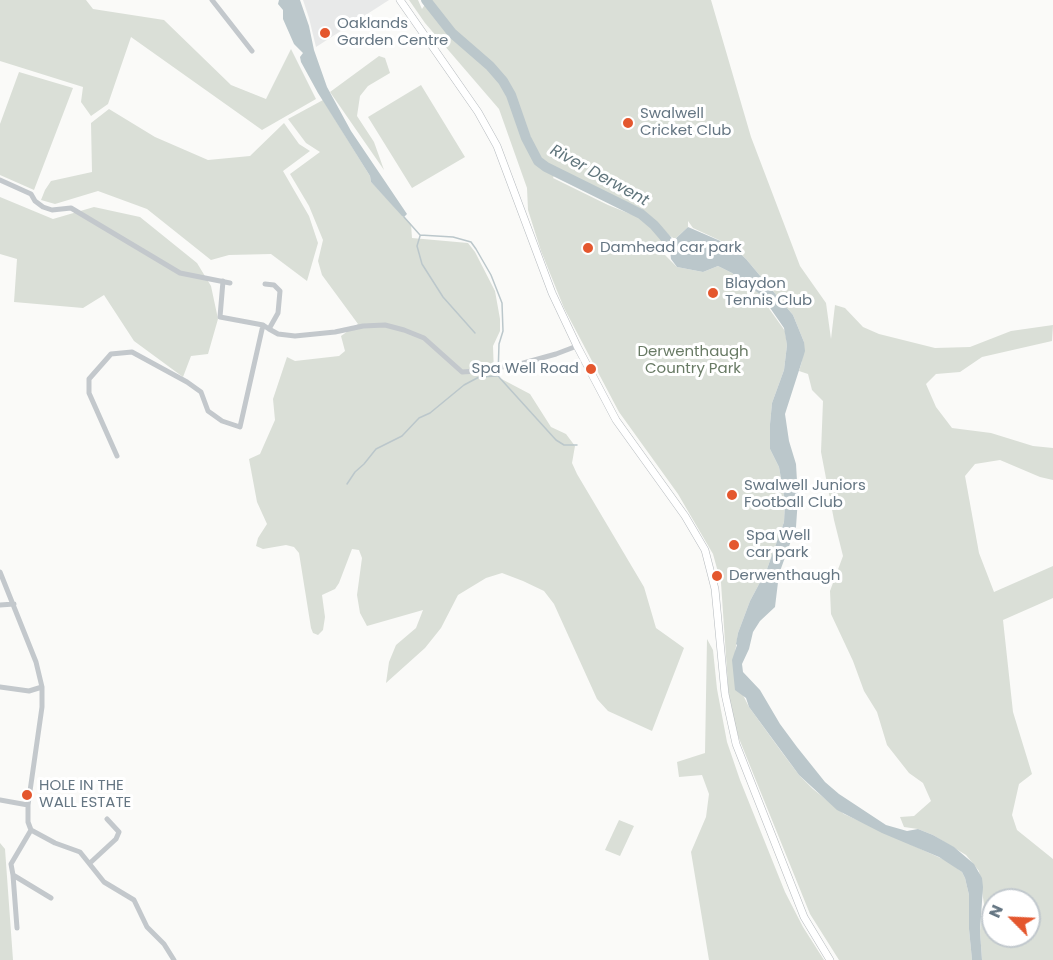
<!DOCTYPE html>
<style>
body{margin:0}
#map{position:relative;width:1053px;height:960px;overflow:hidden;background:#fafaf8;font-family:Poppins,sans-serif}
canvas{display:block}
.north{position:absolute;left:981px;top:888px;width:60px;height:60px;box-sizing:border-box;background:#fff;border:2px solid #c1c8cd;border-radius:50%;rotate:294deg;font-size:16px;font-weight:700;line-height:24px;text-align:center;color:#657683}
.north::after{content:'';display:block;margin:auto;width:21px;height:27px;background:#e4572e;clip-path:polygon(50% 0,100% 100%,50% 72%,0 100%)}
</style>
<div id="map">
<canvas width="1053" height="960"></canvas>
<div class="north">N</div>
</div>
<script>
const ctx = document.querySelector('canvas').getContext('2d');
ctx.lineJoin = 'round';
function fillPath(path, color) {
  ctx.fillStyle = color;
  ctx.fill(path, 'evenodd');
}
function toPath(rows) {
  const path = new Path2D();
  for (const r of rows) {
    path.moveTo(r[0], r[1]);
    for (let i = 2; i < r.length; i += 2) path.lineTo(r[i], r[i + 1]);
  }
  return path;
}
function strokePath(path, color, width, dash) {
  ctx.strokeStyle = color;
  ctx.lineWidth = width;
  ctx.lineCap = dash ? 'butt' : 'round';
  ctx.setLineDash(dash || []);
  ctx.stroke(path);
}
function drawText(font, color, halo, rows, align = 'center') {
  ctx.font = font + ' Poppins,sans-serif';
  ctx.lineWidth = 6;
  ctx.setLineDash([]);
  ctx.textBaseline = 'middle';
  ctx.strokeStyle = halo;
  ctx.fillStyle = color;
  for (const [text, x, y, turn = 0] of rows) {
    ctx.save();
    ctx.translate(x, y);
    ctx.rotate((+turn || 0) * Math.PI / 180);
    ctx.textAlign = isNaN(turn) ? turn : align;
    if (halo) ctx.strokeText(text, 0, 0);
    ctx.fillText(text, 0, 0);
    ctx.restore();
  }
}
fillPath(toPath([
 [303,0,389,0,316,47,309,18]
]), '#e8e9e9');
fillPath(toPath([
 [0,0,86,0,93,9,164,20,231,85,266,99,291,49,316,99,262,130,131,37,108,104,91,116,81,102,83,87,0,61],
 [409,0,418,0,422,9,428,0,711,0,751,137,800,266,826,303,831,339,835,305,845,308,863,327,879,334,935,348,970,347,1011,331,1053,325,1052,341,982,357,960,372,936,374,926,384,936,407,952,428,991,433,1033,446,1053,448,1053,480,1040,477,1000,460,975,464,965,476,979,553,994,592,1053,566,1053,598,1003,620,1013,712,1032,774,1019,784,1012,815,1017,830,1053,859,1053,960,982,960,980,931,984,904,979,871,966,855,933,835,918,829,904,827,900,817,914,816,931,801,923,783,909,773,887,745,877,712,864,691,853,661,831,614,830,591,843,556,834,520,821,452,823,401,812,390,808,374,799,371,802,361,804,342,793,315,746,259,732,246,693,228,688,221,688,227,675,239,670,236,642,209,590,186,557,168,553,178,608,205,638,217,660,234,668,241,665,255,677,267,703,272,718,266,732,273,758,293,785,331,787,345,784,370,772,403,770,424,770,449,779,467,785,502,784,522,767,569,750,601,738,633,735,653,743,695,749,707,781,751,799,775,813,789,844,814,947,861,962,872,965,878,969,895,969,929,972,960,839,960,810,914,738,736,729,700,721,583,713,554,678,494,619,412,564,308,541,251,528,210,527,188,499,109,425,23],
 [993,900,1029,900,1029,936,993,936],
 [379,56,385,58,390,73,368,86,360,96,357,116,374,142,384,170,330,92],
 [19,72,73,88,34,190,0,175,0,124],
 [421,85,465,157,412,188,368,117],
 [323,100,370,176,371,182,411,224,412,238,468,243,475,252,495,291,500,319,500,331,493,346,494,375,530,394,551,427,566,434,575,446,572,463,577,474,644,587,656,628,684,648,652,731,608,711,597,699,554,604,544,591,523,581,502,573,486,578,458,595,441,628,425,648,386,683,389,662,396,645,416,628,423,610,367,626,360,613,357,595,362,558,359,550,352,549,339,583,335,589,322,595,325,617,323,630,318,635,313,633,311,628,299,553,294,547,286,545,263,549,256,546,258,538,267,524,257,502,249,459,260,454,275,420,273,399,287,357,295,361,339,356,345,351,341,336,358,324,322,275,318,261,323,240,309,206,290,174,320,152,306,143,288,119],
 [109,109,155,137,208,160,250,156,284,123,299,144,310,151,283,171,309,216,318,243,307,281,271,254,229,255,211,260,147,209,98,191,55,204,41,200,45,190,51,181,92,172,91,123],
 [0,197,53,219,94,207,140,217,197,263,211,286,218,319,208,354,191,356,183,377,134,341,104,295,83,308,14,302,17,259,0,254],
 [707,639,713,650,717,689,727,742,740,780,785,892,803,927,824,960,709,960,691,852,706,817,709,794,702,775,679,777,677,762,705,753],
 [619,820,634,826,620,856,605,850],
 [0,843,5,849,13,960,0,960]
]), '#dadfd7');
fillPath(toPath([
 [279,0,300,0,309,26,314,50,327,87,351,131,407,214,404,217,402,216,371,182,370,176,318,93,301,62,300,57,303,53,294,44,283,19,283,10,278,4],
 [688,227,732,246,746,259,793,315,804,342,805,351,802,361,785,414,789,441,796,464,798,498,796,527,779,574,775,607,760,621,753,632,749,649,742,664,743,672,760,690,780,724,797,747,825,782,839,794,886,825,907,831,918,829,933,835,954,847,974,864,982,878,983,887,980,931,982,960,972,960,969,929,969,895,965,878,962,872,939,857,882,833,837,810,799,775,749,707,746,698,735,690,732,660,737,645,736,644,738,633,750,601,767,569,784,522,785,502,779,467,770,449,770,424,772,403,784,370,787,345,784,328,766,302,758,293,732,273,718,266,703,272,677,267,671,259,669,241,673,241]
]), '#bbc7cb');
strokePath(toPath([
 [404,217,420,235,453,237,471,242,476,249,491,275,502,303,503,331,499,344,498,376,556,440,564,445,577,445],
 [420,236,417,246,422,264,443,297,475,333],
 [347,484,355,472,364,464,376,449,402,436,419,418,430,413,464,385,479,377,497,376]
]), '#bbc7cb', 1.5);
strokePath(toPath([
 [426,0,452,33,490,66,503,81,511,95,526,138,538,161,546,167,641,214,654,225,673,247,681,249]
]), '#bbc7cb', 10);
const major = toPath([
 [400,0,478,112,497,146,552,293,577,346,616,420,685,516,705,550,715,589,725,694,736,744,804,917,830,960]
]);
strokePath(major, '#b5babe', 8);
strokePath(toPath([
 [212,0,252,51],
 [0,180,31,194,35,201,43,207,52,210,71,208,180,273,230,283],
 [223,281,220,317,263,325],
 [265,284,274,285,280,291,278,313,269,329,278,334,295,336,335,332,363,326,385,325,404,330,424,338,462,372,477,371,520,364,556,354,577,346],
 [117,456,89,393,89,379,111,354,132,352,187,382,201,392,208,411,222,421,240,427,263,325,269,329],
 [0,572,36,662,42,687,42,707,28,805,28,822,31,830,55,843,80,852,104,882,134,900,147,927,164,944,174,960],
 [0,605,14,604],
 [0,687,29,691,42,687],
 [0,800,28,805],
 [31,830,11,864,13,875,51,898],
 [90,863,116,839,119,832,107,819],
 [13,875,17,928]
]), '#c3c8cc', 5);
strokePath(major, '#fff', 7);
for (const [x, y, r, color] of [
 [325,33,6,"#e4572e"],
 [628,123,6,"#e4572e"],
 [588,248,6,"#e4572e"],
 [713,293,6,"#e4572e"],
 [591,369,6,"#e4572e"],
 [732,495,6,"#e4572e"],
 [734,545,6,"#e4572e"],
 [717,576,6,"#e4572e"],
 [27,795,6,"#e4572e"]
]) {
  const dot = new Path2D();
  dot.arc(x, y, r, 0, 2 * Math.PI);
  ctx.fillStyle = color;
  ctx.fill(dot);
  strokePath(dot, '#fff', 2);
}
drawText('15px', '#657683', '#fff', [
 ["Oaklands",337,24],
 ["Garden Centre",337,41],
 ["Swalwell",640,114],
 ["Cricket Club",640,131],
 ["Damhead car park",600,248],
 ["Blaydon",725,284],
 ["Tennis Club",725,301],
 ["Spa Well Road",579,369,"right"],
 ["Swalwell Juniors",744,486],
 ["Football Club",744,503],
 ["Spa Well",746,536],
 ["car park",746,553],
 ["Derwenthaugh",729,576],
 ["HOLE IN THE",39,786],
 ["WALL ESTATE",39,803]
], 'left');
drawText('15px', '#687a64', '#fff', [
 ["Derwenthaugh",693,352],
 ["Country Park",693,369]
]);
drawText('italic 16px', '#60757c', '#fff', [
 ["River Derwent",599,176,29]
]);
</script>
